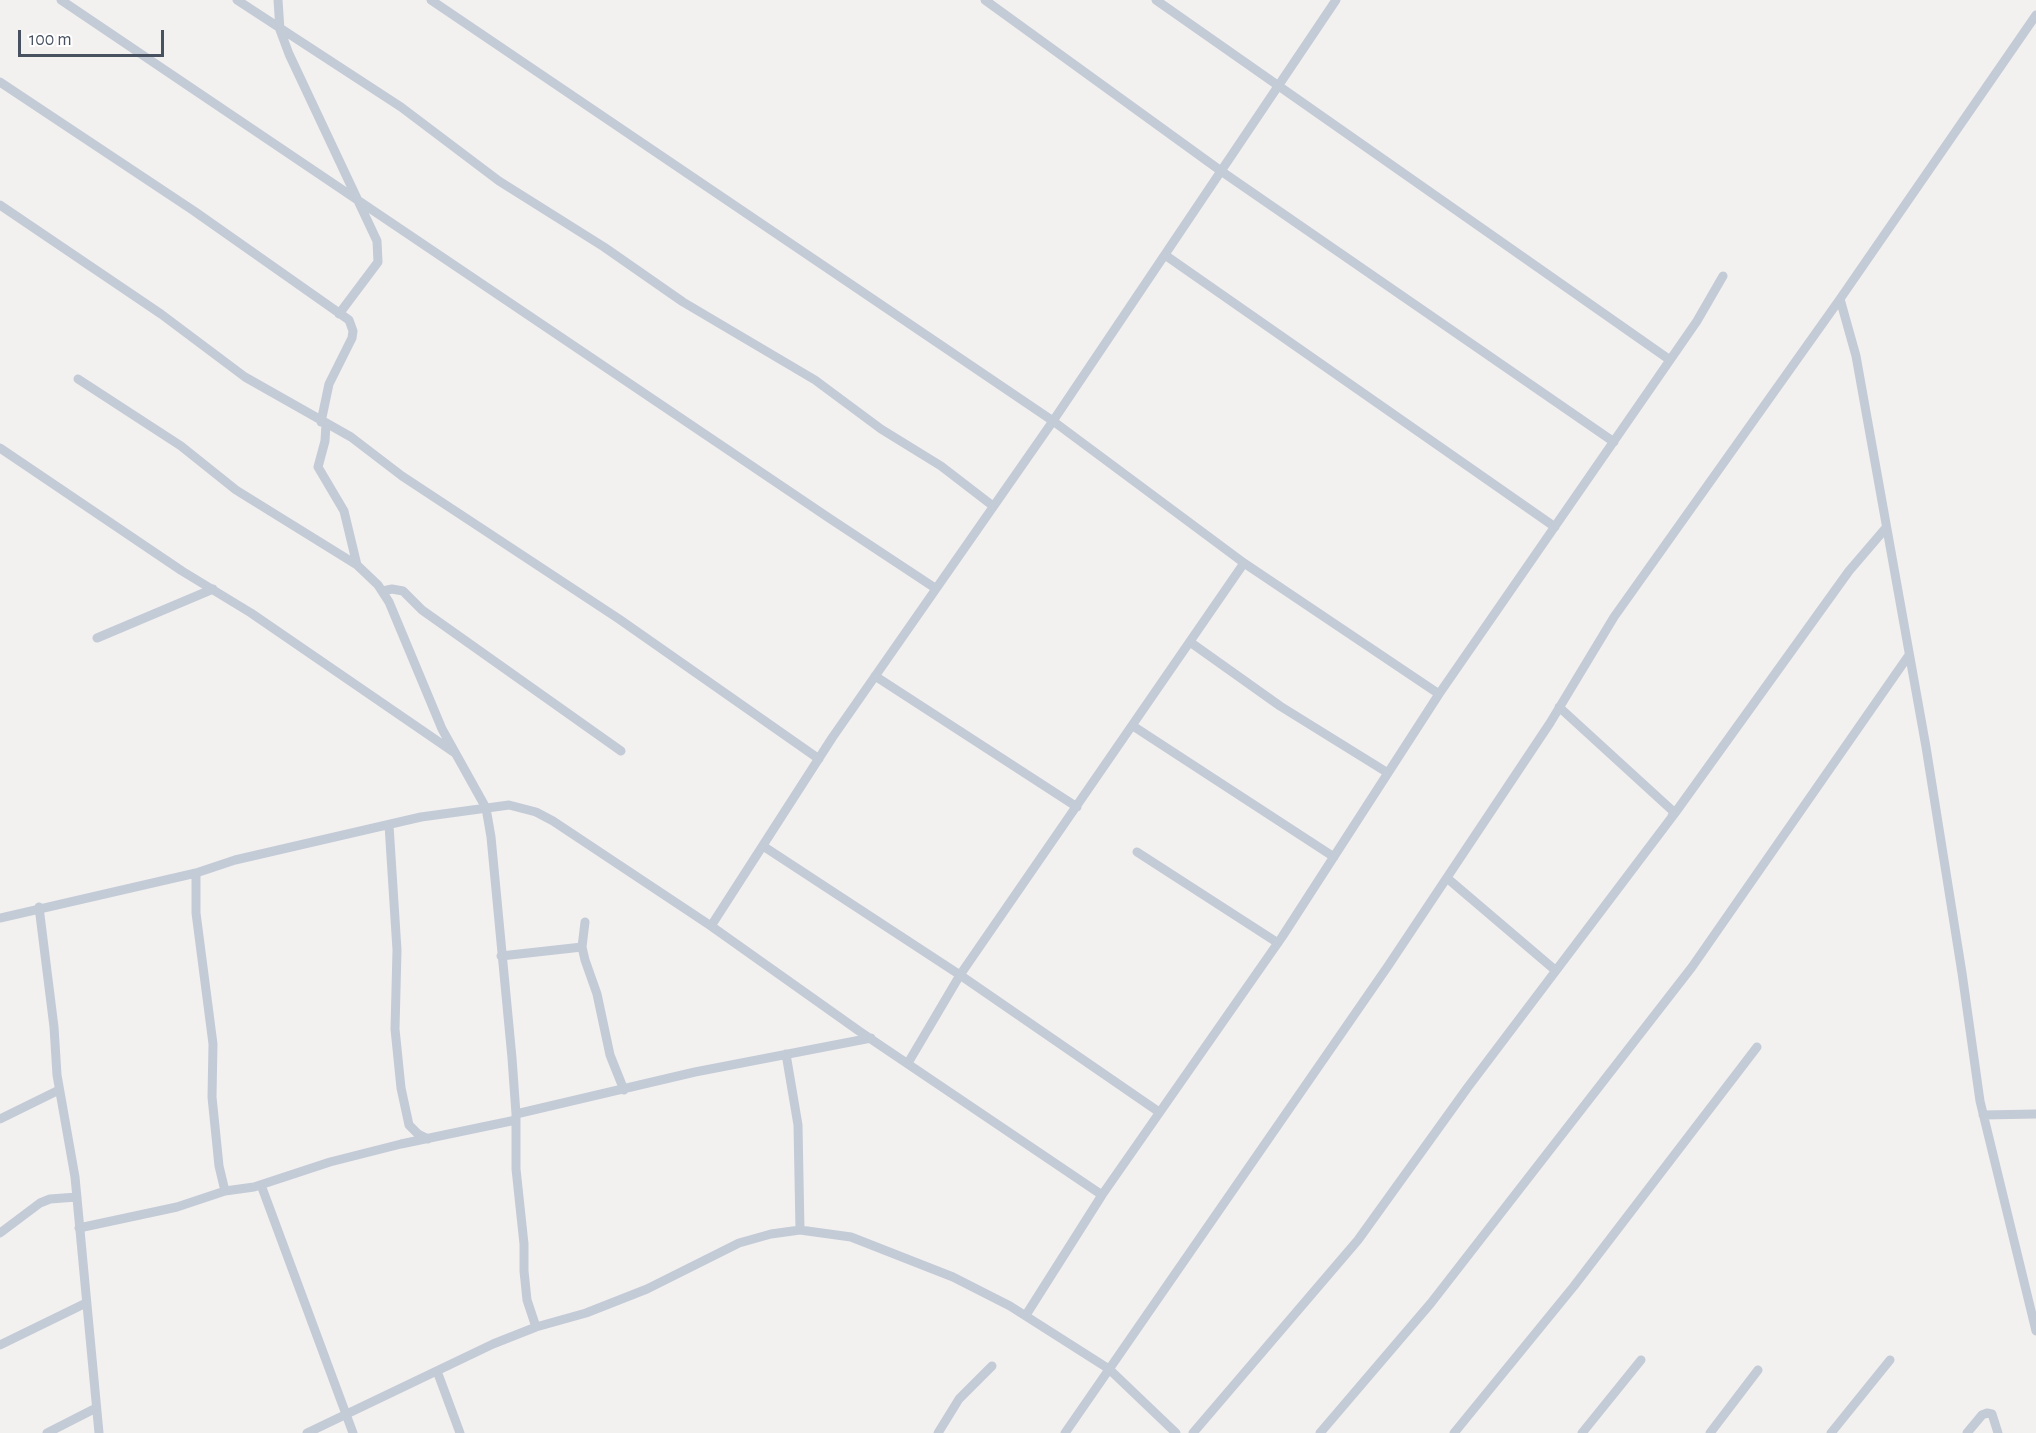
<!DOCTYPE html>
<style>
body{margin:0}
#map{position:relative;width:2036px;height:1433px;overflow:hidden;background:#f3f0f0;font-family:"Alegreya Sans",sans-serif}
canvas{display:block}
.scale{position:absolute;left:18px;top:30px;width:146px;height:27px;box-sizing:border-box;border:3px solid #47515f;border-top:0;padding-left:8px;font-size:18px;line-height:21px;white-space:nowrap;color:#47515f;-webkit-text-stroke:4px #fff;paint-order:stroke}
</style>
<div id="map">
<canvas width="2036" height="1433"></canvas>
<div class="scale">100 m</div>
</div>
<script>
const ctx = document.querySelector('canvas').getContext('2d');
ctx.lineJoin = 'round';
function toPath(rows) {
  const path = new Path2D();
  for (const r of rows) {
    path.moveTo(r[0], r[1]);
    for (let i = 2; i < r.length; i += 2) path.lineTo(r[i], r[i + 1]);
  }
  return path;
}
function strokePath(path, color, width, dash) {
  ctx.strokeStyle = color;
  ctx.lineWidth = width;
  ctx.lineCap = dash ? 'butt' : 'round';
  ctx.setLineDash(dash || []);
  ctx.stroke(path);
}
strokePath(toPath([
 [61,0,829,518,935,588],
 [237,0,401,107,499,181,604,247,683,302,815,380,881,429,941,466,993,506],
 [278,0,280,30,289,54,377,241,378,262,339,314],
 [431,0,1053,421,1244,563,960,975,908,1063],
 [985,0,1221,171,1614,442],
 [1156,0,1670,360],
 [0,82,194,211,349,320,353,331,352,338,329,384,321,422],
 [0,205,161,314,245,377,351,437,402,476,619,619,819,759],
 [1165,255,1555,527],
 [1840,299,1856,356,1926,747,1962,973,1980,1101,2036,1331],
 [78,379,181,446,236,490,357,565],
 [326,424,325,441,318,467,344,511,357,565,378,585,389,602,442,729,486,808,491,837,512,1058,516,1114,516,1169,524,1244,524,1271,527,1300,536,1327],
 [0,448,182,571,251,613,455,753],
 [1244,563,1439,694,1697,321,1723,276],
 [383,591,392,589,403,591,422,610,621,751],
 [97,638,213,589],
 [1190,642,1280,706,1388,773],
 [875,676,1077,807],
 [1559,707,1675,813,1672,816],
 [1133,726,1334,857],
 [389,825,397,950,395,1029,401,1088,409,1125,418,1134,428,1139],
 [763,846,960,975,1159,1112],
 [1137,852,1278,943],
 [196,873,196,913,213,1044,212,1097,219,1166,225,1191],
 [1447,878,1555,970],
 [39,907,54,1027,57,1075,75,1177,99,1433],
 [0,918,196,873,235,860,421,817,509,805,536,812,553,821,711,926],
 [585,922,582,947,585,960,597,994,610,1055,624,1090],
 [501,956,582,947],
 [786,1054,798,1125,800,1230],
 [516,1114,695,1072,871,1038],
 [1983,1115,2036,1114],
 [0,1119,59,1090],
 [261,1185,353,1433],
 [1102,1195,1282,937,1439,694],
 [79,1228,177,1207,225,1191,254,1187,330,1162,401,1144,516,1120],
 [0,1233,40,1203,50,1199,77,1197],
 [1026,1315,1102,1195,859,1031,711,926,832,738,1053,421,1336,0],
 [0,1345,86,1303],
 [437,1371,460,1433],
 [47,1433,96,1408],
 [307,1433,493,1344,536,1327,586,1313,647,1289,739,1243,771,1234,800,1230,851,1237,953,1277,1010,1306,1109,1369,1176,1433],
 [938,1433,959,1399,992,1366],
 [1065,1433,1388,966,1550,723,1614,617,1840,299,2036,15],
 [1193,1433,1358,1240,1468,1087,1675,813,1849,571,1885,529],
 [1320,1433,1431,1303,1692,967,1909,655],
 [1454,1433,1574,1286,1757,1047],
 [1582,1433,1641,1360],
 [1710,1433,1758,1370],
 [1831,1433,1890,1360],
 [1967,1433,1982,1415,1987,1413,1992,1414,1998,1433]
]), '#c3cbd6', 9);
</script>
